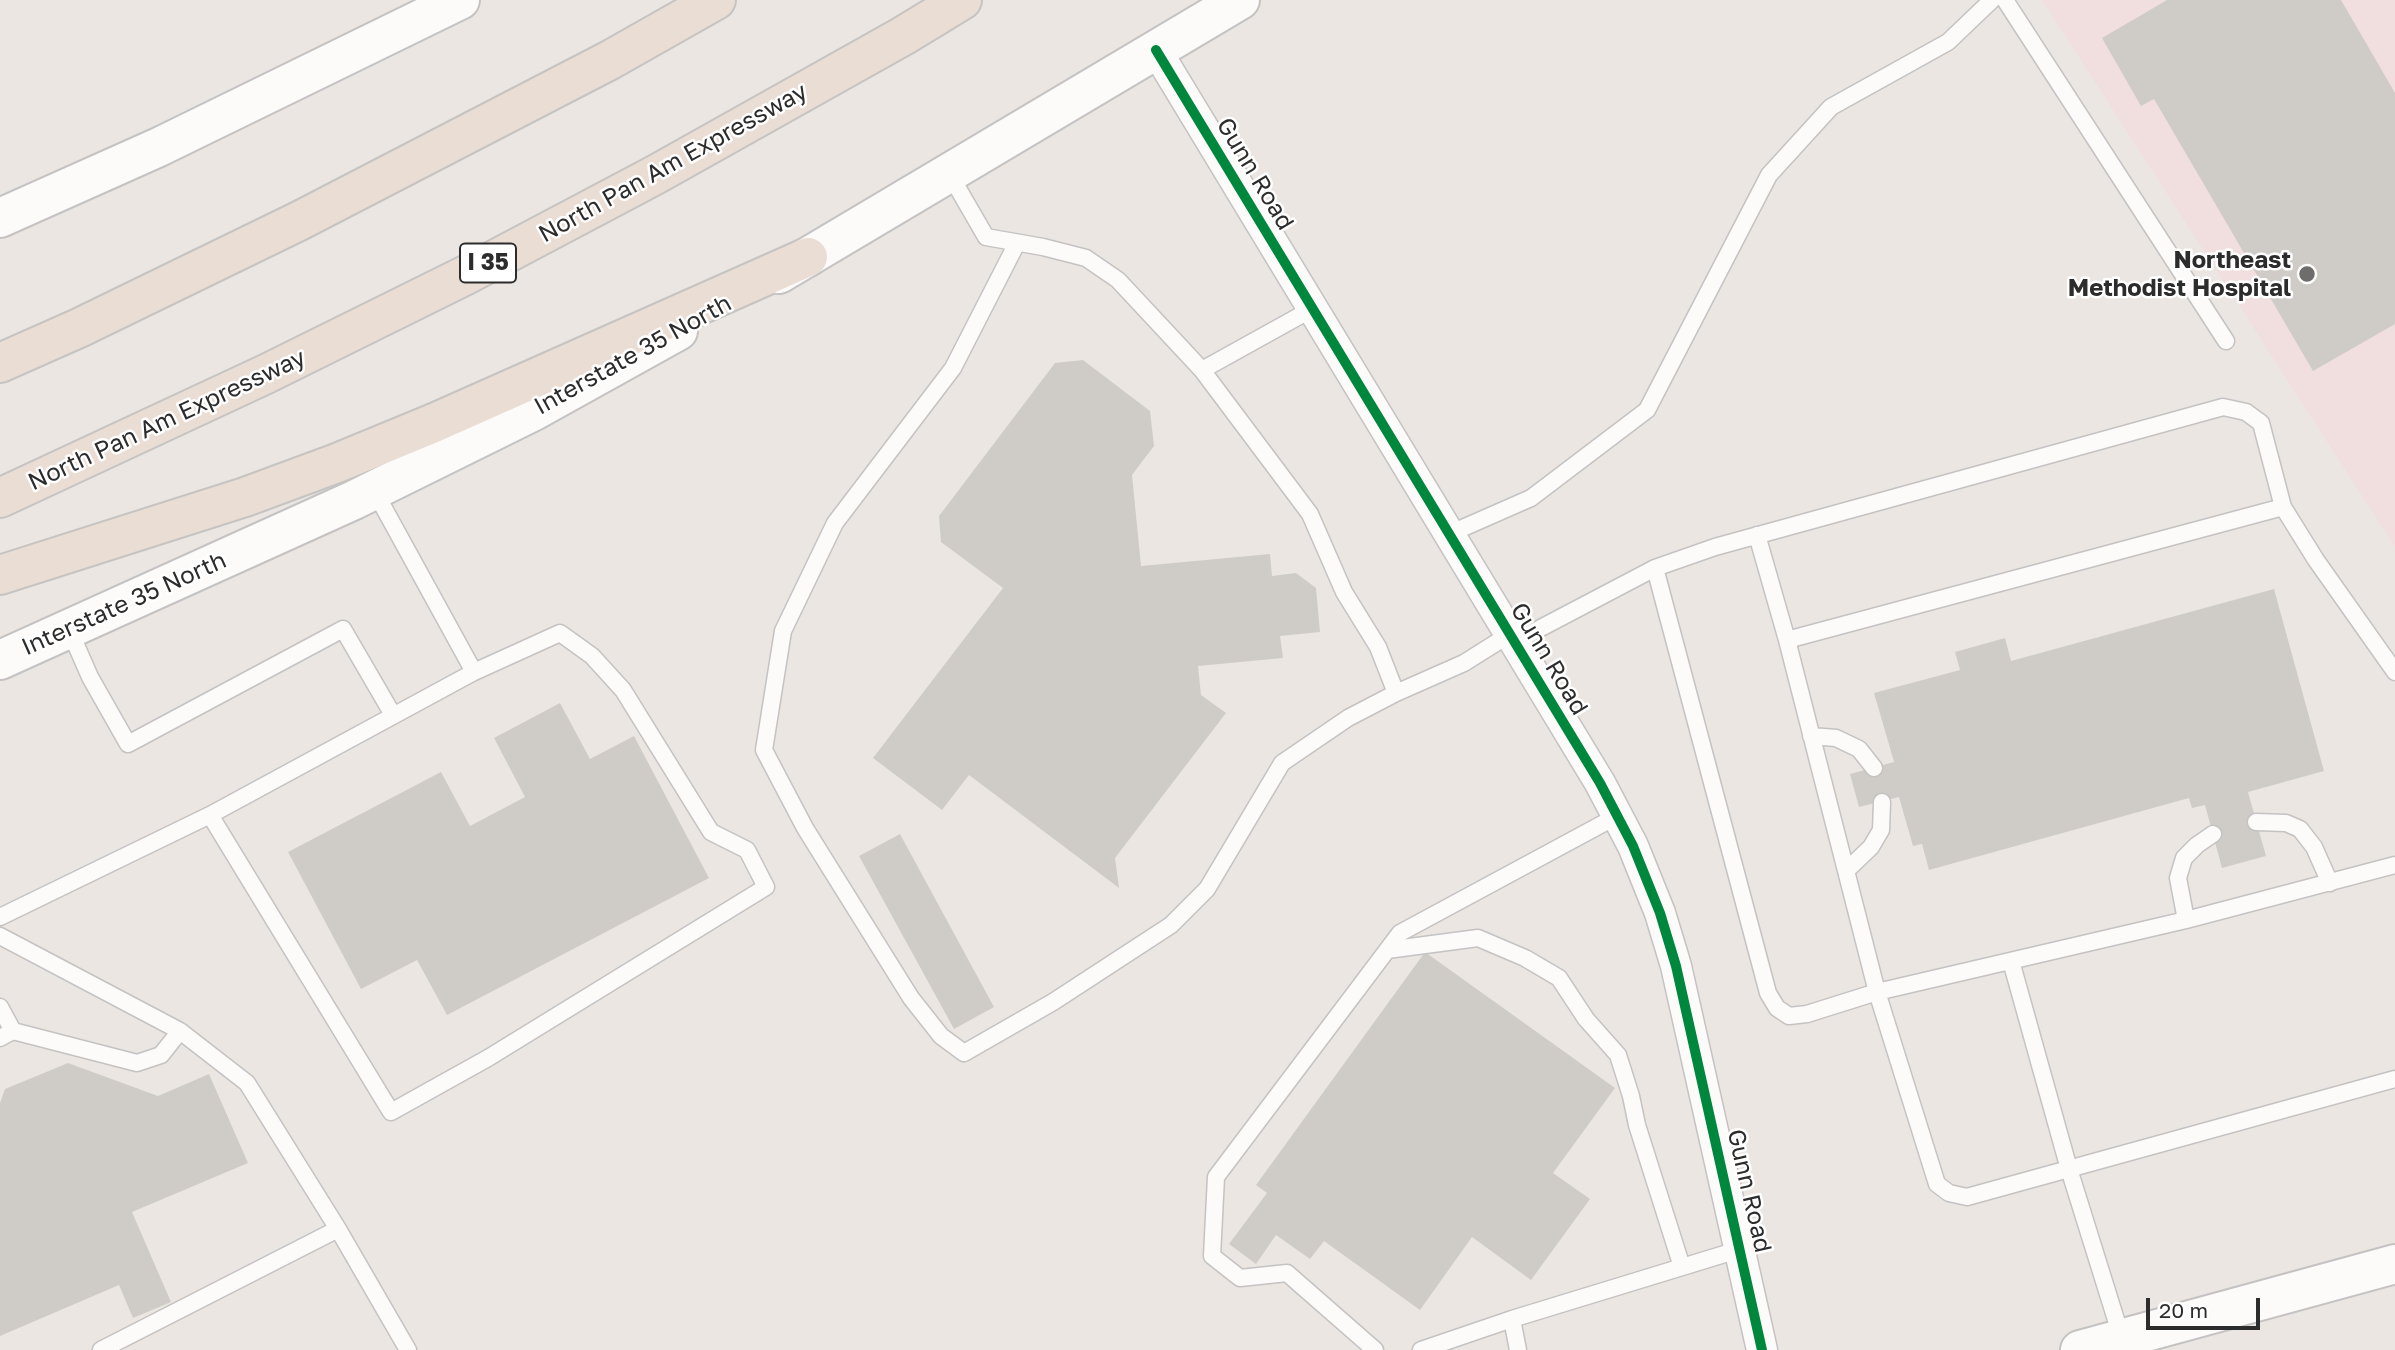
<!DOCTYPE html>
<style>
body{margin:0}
#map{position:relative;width:2395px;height:1350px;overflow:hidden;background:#ebe6e1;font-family:"Golos Text",sans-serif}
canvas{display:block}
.scale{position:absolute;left:2146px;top:1298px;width:114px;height:32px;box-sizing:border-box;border:4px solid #2c2c2c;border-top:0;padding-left:9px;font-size:21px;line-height:24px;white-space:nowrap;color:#2c2c2c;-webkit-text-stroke:5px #fff;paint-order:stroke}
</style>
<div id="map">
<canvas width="2395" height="1350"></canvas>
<div class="scale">20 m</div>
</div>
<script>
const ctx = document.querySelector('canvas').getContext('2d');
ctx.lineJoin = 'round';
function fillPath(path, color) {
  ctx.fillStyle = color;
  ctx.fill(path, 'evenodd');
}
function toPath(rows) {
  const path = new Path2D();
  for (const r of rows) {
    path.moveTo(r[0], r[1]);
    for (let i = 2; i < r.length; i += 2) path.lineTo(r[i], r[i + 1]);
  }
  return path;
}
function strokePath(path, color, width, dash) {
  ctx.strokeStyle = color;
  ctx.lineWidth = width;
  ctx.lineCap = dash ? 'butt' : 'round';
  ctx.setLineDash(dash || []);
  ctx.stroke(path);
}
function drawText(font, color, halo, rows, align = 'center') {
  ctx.font = font + ' "Golos Text",sans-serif';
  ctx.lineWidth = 5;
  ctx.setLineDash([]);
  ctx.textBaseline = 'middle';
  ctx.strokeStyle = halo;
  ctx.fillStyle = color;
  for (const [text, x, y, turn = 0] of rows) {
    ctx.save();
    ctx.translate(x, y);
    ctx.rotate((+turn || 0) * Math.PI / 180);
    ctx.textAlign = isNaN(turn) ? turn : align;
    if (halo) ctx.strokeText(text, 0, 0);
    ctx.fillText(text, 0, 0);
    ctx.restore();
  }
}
fillPath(toPath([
 [2042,0,2395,0,2395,547]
]), '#f1dfdf');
fillPath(toPath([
 [2167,0,2341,0,2395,93,2395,324,2313,371,2154,99,2141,106,2102,38],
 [1083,360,1150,411,1154,446,1132,475,1141,566,1270,554,1272,576,1296,573,1316,588,1320,632,1280,636,1283,658,1198,666,1201,695,1226,713,1115,858,1119,888,969,775,942,810,873,758,1003,588,941,542,939,516,1055,363],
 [2274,589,2324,771,2248,792,2266,856,2222,868,2205,805,2192,808,2189,798,1929,870,1922,844,1913,846,1899,797,1859,807,1850,774,1894,762,1874,693,1960,670,1955,652,2005,638,2011,661],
 [560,703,590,759,634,736,709,878,447,1015,417,960,361,989,288,852,441,772,470,826,525,797,494,738],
 [900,834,994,1007,954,1029,859,856],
 [1425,952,1615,1088,1553,1173,1590,1199,1531,1280,1472,1237,1420,1310,1324,1241,1310,1259,1276,1235,1256,1264,1229,1244,1267,1193,1256,1185],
 [68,1063,158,1096,209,1074,248,1163,132,1212,171,1302,133,1318,119,1285,0,1336,0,1103,5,1089]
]), '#cfccc8');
const lane = toPath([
 [2005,0,2226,341],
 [949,173,986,237,1043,247,1086,258,1118,280,1202,370,1312,309],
 [1017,243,953,368,835,523,783,631,764,750,805,828,911,998,941,1036,964,1053,1053,1002,1171,925,1207,889,1282,763,1348,718,1396,693,1378,647,1344,592,1310,514,1202,370],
 [1449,534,1531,498,1647,410,1769,175,1831,107,1948,42,1992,0],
 [1757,535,1787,640],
 [1655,568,1768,993,1777,1008,1789,1016,1807,1014,1877,992,1787,640,2283,507],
 [69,629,90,677,128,744,343,629,393,715],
 [1514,642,1655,568,1715,547,2223,407,2246,412,2261,423,2283,507,2316,560,2395,672],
 [1396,693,1464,663,1510,634],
 [1811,736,1836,738,1859,749,1874,768],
 [210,815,474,672],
 [2256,822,2286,823,2300,829,2314,847,2330,883],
 [2395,865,2186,920,1877,992,1937,1184,1949,1193,1967,1197,2395,1079],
 [1846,871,1871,847,1881,830,1882,802],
 [0,917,210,815,391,1112,488,1058,766,887,747,850,711,832,623,690,592,656,560,633,474,672,374,490],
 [2186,920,2178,878,2184,858,2197,845,2213,834],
 [0,936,180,1031,247,1083,338,1229,408,1350],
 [1387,950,1478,938,1525,958,1559,978,1586,1019,1618,1055,1631,1096,1637,1125,1682,1267],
 [2011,961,2069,1169,2122,1339],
 [0,1007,13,1031,0,1038],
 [13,1031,137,1063,161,1055,180,1031],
 [101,1350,338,1229],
 [1375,1350,1287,1273,1240,1278,1212,1256,1216,1177,1400,933,1617,816],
 [1421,1350,1512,1319],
 [1518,1350,1512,1319,1741,1249]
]);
const street = toPath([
 [1156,50,1600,783,1633,846,1660,913,1676,966,1762,1350]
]);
const secondary = toPath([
 [0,218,159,147,460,0],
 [779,274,1240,0],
 [0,660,354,500,534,411,678,331],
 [2080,1350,2395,1264]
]);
const highway = toPath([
 [0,363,79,328,299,221,610,60,716,0],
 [0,498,266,374,466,275,655,175,903,36,962,0],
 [0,575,245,497,337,463,434,423,808,257]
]);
strokePath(lane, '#c4c2c3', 19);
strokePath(street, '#c4c2c3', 33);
strokePath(secondary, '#c4c2c3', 42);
strokePath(highway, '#c6c4c2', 42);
strokePath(lane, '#fcfbfa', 16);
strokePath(street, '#fcfbfa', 30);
strokePath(secondary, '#fcfbfa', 38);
strokePath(highway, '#eaddd4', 38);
strokePath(toPath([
 [1156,50,1600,783,1633,846,1660,913,1676,966,1762,1350]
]), '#00873e', 10);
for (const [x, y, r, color] of [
 [2307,274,9,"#6f6d6b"]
]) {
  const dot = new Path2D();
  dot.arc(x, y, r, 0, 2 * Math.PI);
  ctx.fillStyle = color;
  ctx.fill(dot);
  strokePath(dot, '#fff', 2.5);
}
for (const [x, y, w] of [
 [488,263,56]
]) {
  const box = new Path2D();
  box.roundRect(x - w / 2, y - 19.5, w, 39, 5);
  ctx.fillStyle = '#fff';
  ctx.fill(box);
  strokePath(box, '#2c2c2c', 2);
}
drawText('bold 23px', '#2c2c2c', null, [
 ["I 35",488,263]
]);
drawText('24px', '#2c2c2c', '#fff', [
 ["North Pan Am Expressway",673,163,-29],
 ["Gunn Road",1255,174,59],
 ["Interstate 35 North",633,355,-29],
 ["North Pan Am Expressway",167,420,-25],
 ["Interstate 35 North",124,604,-24],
 ["Gunn Road",1549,659,59],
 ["Gunn Road",1749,1191,77]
]);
drawText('bold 24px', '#2c2c2c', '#fff', [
 ["Northeast",2291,260],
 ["Methodist Hospital",2291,288]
], 'right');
</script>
